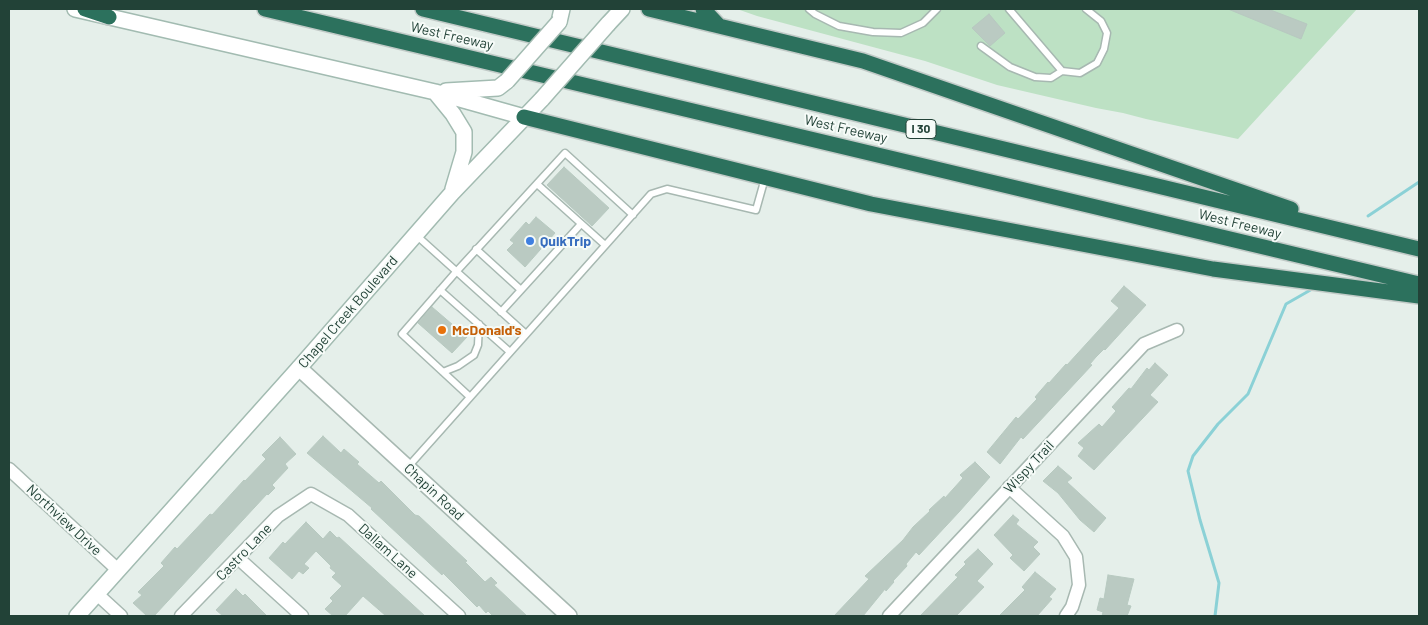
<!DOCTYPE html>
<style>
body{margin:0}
#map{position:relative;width:1428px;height:625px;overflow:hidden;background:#e5efea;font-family:Barlow,sans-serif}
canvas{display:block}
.frame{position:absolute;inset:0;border:10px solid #224237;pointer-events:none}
</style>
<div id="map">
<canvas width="1428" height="625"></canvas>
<div class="frame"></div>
</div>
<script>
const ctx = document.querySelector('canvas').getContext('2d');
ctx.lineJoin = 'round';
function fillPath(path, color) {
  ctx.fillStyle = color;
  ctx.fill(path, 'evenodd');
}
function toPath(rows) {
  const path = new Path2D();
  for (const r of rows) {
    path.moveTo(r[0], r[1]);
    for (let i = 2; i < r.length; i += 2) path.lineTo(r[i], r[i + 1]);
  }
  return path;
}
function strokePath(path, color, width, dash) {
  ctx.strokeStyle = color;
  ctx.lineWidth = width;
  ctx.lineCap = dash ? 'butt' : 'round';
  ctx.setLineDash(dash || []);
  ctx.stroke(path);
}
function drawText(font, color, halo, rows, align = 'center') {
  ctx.font = font + ' Barlow,sans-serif';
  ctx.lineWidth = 4;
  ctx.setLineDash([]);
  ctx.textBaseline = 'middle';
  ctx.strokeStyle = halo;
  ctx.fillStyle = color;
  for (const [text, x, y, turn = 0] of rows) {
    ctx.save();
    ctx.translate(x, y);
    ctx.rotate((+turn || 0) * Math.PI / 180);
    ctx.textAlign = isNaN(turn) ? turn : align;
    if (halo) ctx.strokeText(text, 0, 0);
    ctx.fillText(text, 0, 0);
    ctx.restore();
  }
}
fillPath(toPath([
 [737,9,1357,9,1238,139,1146,119,1123,113,1096,108,997,85,925,61,757,16]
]), '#bde1c4');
strokePath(toPath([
 [1368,216,1419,182],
 [1215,616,1219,583,1200,520,1188,471,1193,456,1218,424,1248,394,1286,304,1314,288]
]), '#8bd1d6', 3);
const building = toPath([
 [1228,9,1268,9,1307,24,1301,39,1228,9],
 [989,14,1005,33,990,46,972,28,989,14],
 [564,167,609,208,592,226,547,185,564,167],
 [536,217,555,233,525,267,507,250,514,243,510,240,526,222,529,225,536,217],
 [1124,286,1146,305,1105,350,1104,349,1096,357,1090,364,1092,365,1023,439,1021,437,1000,464,987,452,1016,417,1018,419,1037,399,1035,397,1048,382,1049,383,1066,364,1067,365,1119,308,1111,301,1124,286],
 [432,307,467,337,452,353,418,323,432,307],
 [1155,363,1168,375,1150,395,1158,402,1094,470,1078,456,1084,448,1078,443,1099,424,1102,427,1116,411,1112,407,1129,388,1131,389,1147,368,1149,370,1155,363],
 [323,436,341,453,344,449,359,462,357,464,379,483,381,481,415,515,419,516,467,561,465,562,485,582,491,577,497,583,494,585,527,616,493,616,488,611,486,613,479,605,477,607,443,573,442,575,371,509,372,508,307,453,323,436],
 [280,437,296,454,285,464,288,468,272,485,275,488,268,495,267,494,154,616,147,616,133,603,142,595,138,592,164,566,161,563,175,547,177,549,210,514,212,515,244,480,245,481,266,459,262,455,280,437],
 [975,462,990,477,959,512,919,555,916,552,906,564,907,566,893,581,894,582,886,591,885,589,863,616,834,616,869,579,865,576,903,540,913,527,930,511,929,510,944,496,945,498,963,478,960,475,975,462],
 [1058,466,1072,478,1067,482,1106,518,1094,532,1080,520,1058,493,1043,481,1058,466],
 [1013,515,1019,520,1016,524,1038,542,1033,547,1040,554,1024,571,1010,558,1013,555,994,535,1013,515],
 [306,522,323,539,330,531,337,538,339,537,425,616,386,616,363,596,345,616,333,616,325,609,333,601,330,598,342,586,332,577,336,573,330,568,331,566,316,551,304,564,309,568,303,574,299,571,292,579,269,558,283,542,285,544,306,522],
 [978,549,993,564,977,581,984,587,956,616,920,616,958,577,955,575,966,564,964,562,978,549],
 [1035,572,1056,589,1049,597,1052,599,1037,616,999,616,1025,590,1022,587,1035,572],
 [1108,575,1134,579,1127,605,1131,606,1127,616,1102,616,1103,612,1097,610,1100,598,1104,599,1108,575],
 [236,589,243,596,245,594,267,616,223,616,216,610,236,589]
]);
fillPath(building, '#bacac2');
strokePath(building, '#b7c9c0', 1);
const service = toPath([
 [809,9,815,14,839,26,873,32,901,33,923,23,937,9],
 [1009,9,1062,71,1080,73,1097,63,1104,49,1107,33,1101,21,1086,9],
 [981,46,1010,67,1035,77,1051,78,1062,71],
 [537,184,605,245],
 [416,235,526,334],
 [476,249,521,290],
 [440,290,510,352],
 [501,312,581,224],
 [443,372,458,366,474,355,478,345,479,324],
 [470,397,402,334,456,272,565,153,633,215],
 [407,468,651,194,667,189,756,210,765,178]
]);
const minor = toPath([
 [9,469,118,570],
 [1009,487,1063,536,1076,557,1079,585,1072,607,1066,616],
 [238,558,302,616],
 [97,594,121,616],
 [181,616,278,516,311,494,348,515,459,616],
 [889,616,1144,344,1177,330]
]);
const tertiary = toPath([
 [299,368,569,616]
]);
const secondary = toPath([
 [75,9,435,92,524,117],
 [559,22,562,9],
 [608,24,622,9],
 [446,91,498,88,507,81],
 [435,92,453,114,464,132,464,152,453,189],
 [77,616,299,368,452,193,542,99]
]);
const motorway = toPath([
 [85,9,109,17],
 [265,9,1419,284],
 [423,9,1419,249],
 [649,9,863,61,1291,209],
 [703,9,719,26],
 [524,117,871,204,1213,269,1419,296]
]);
strokePath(service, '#a7b8b1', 9);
strokePath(minor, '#a7b8b1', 15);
strokePath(tertiary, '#a7b8b1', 18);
strokePath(secondary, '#a2bbb1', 18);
strokePath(motorway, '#c1cac7', 18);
strokePath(service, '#fff', 6);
strokePath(minor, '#fff', 12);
strokePath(tertiary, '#fff', 15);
strokePath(secondary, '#fff', 15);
strokePath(motorway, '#2c715d', 15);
const secondaryBridge = toPath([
 [507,81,559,22],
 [542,99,608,24]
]);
strokePath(secondaryBridge, '#a2bbb1', 18, []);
strokePath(secondaryBridge, '#fff', 15);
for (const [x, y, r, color] of [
 [530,241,5,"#3f7fe0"],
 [442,330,5,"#e8710a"]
]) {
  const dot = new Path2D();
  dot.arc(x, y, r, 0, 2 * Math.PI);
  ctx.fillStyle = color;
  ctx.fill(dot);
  strokePath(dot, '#f6fbf8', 2);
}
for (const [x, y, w] of [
 [921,129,30]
]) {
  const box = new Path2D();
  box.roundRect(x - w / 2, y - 9.5, w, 19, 4);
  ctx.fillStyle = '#f6fbf8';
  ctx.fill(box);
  strokePath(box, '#224237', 1);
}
drawText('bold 12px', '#224237', null, [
 ["I 30",921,129]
]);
drawText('14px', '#224237', '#f6fbf8', [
 ["West Freeway",452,36,13],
 ["West Freeway",846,129,13],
 ["West Freeway",1240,224,14],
 ["Chapel Creek Boulevard",348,312,-49],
 ["Wispy Trail",1029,467,-47],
 ["Chapin Road",434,492,43],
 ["Northview Drive",64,520,43],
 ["Dallam Lane",388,551,42],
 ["Castro Lane",244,552,-46]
]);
drawText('bold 14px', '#366cbe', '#f6fbf8', [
 ["QuikTrip",540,241]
], 'left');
drawText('bold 14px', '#c56008', '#f6fbf8', [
 ["McDonald's",452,330]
], 'left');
</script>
